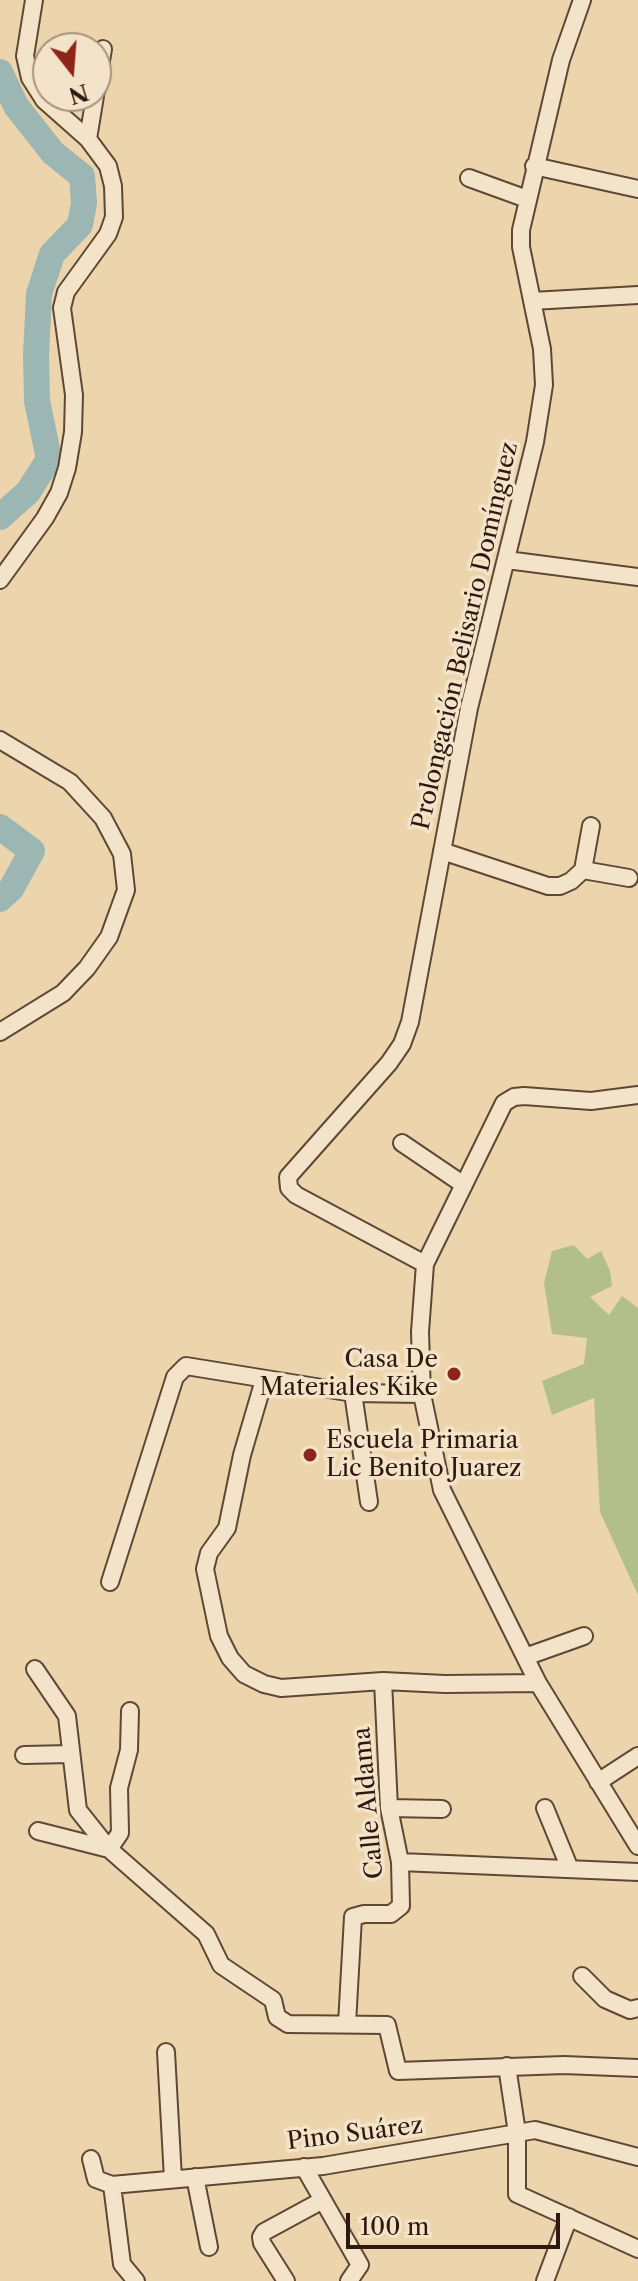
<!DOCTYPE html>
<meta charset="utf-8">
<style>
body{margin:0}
#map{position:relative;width:638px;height:2281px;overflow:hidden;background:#ecd5ac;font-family:"Libre Caslon Text",serif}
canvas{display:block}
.north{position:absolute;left:32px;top:32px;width:80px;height:80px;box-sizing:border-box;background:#f3e4c9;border:2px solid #a5927f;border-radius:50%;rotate:163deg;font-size:22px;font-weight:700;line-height:32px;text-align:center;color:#30180f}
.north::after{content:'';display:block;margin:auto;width:28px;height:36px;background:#8f2418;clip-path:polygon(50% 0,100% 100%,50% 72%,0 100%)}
.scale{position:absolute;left:346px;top:2213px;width:214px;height:36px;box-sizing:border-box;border:4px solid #30180f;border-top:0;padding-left:10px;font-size:24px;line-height:28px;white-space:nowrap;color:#30180f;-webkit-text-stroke:6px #f3e4c9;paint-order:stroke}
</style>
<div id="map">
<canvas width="638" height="2281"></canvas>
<div class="north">N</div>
<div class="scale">100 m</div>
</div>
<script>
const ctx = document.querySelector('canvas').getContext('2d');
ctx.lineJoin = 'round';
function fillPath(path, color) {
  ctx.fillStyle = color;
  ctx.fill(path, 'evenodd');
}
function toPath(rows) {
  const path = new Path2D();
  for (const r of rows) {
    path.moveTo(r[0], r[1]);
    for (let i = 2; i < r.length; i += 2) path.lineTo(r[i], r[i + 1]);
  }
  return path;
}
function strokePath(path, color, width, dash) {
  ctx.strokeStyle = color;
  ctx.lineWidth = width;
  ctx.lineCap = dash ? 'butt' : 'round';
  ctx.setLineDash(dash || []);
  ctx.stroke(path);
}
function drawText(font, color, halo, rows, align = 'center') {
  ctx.font = font + ' "Libre Caslon Text",serif';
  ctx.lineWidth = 7;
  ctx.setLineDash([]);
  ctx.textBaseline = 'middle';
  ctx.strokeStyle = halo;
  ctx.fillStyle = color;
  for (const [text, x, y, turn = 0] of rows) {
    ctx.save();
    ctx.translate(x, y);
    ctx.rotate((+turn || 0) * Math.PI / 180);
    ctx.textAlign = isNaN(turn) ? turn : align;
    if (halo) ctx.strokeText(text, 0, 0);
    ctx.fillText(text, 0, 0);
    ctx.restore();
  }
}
fillPath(toPath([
 [574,1245,587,1259,601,1251,610,1271,612,1286,590,1297,609,1315,622,1296,638,1308,638,1595,600,1512,594,1398,552,1415,542,1381,584,1364,587,1338,552,1334,544,1283,552,1251]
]), '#b3be8d');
strokePath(toPath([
 [0,72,16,106,53,153,82,176,84,203,80,225,52,254,39,294,36,355,37,401,49,459,28,492,0,517],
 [0,827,32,851,11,889,0,899]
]), '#9cb6b3', 26);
const minor = toPath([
 [96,92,103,49],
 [88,139,95,96],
 [534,166,638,189],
 [469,178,527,199],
 [532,301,638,295],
 [507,560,638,577],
 [0,580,45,518,59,493,67,468,73,432,74,395,62,308,66,292,108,234,114,217,113,186,108,166,88,139,44,100,30,78,25,56,34,0],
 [0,740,70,782,103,818,122,854,126,890,109,937,87,968,63,993,0,1032],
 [442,851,548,886,560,886,571,881,583,870,591,826],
 [583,870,629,878],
 [638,1095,591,1101,524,1096,514,1097,504,1103,425,1264,420,1332,422,1394,442,1490,538,1683,638,1846],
 [402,1143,464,1185],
 [425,1264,296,1195,289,1188,288,1177,389,1063,402,1044,410,1022,469,708,535,442,544,385,542,349,521,247,521,230,561,60,582,0],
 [264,1380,242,1455,227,1528,209,1553,205,1569,219,1636,230,1658,244,1674,264,1684,281,1688,383,1681,445,1684,538,1683],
 [353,1393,369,1502],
 [110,1582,175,1377,186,1366,353,1393,422,1394],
 [525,1657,584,1636],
 [35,1669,67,1716,78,1810,109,1849,206,1934,221,1965,273,2000,277,2017,288,2024,387,2025,398,2071,564,2065,638,2068],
 [24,1755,70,1754],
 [598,1782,638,1756],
 [389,1808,442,1809],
 [545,1808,570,1869],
 [38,1831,109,1849,120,1833,119,1788,129,1750,130,1711],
 [400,1862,638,1872],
 [582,1976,605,1999,630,2010,638,2008],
 [347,2024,353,1917,364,1914,391,1914,401,1906,400,1862,389,1808,383,1681],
 [166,2052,173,2179],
 [507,2066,517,2133,517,2194,638,2249],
 [91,2159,96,2179,112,2185,323,2166,535,2130,638,2157],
 [304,2167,360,2265,349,2281],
 [195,2177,209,2247],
 [112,2185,122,2264,136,2281],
 [286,2281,262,2243,261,2237,264,2232,323,2200],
 [545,2281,569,2217]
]);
strokePath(minor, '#5f4736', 20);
strokePath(minor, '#f3e4c9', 16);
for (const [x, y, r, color] of [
 [454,1374,8,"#8f2418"],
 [310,1455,8,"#8f2418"]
]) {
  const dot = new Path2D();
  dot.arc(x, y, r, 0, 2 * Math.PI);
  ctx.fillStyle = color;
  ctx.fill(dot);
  strokePath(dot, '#f3e4c9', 3);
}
drawText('24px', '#30180f', '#f3e4c9', [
 ["Prolongación Belisario Domínguez",466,636,-77],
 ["Calle Aldama",369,1803,-95],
 ["Pino Suárez",355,2134,-7]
]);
drawText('24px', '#30180f', '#f3e4c9', [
 ["Casa De",438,1360],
 ["Materiales Kike",438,1388],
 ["Escuela Primaria",326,1441,"left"],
 ["Lic Benito Juarez",326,1469,"left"]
], 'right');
</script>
